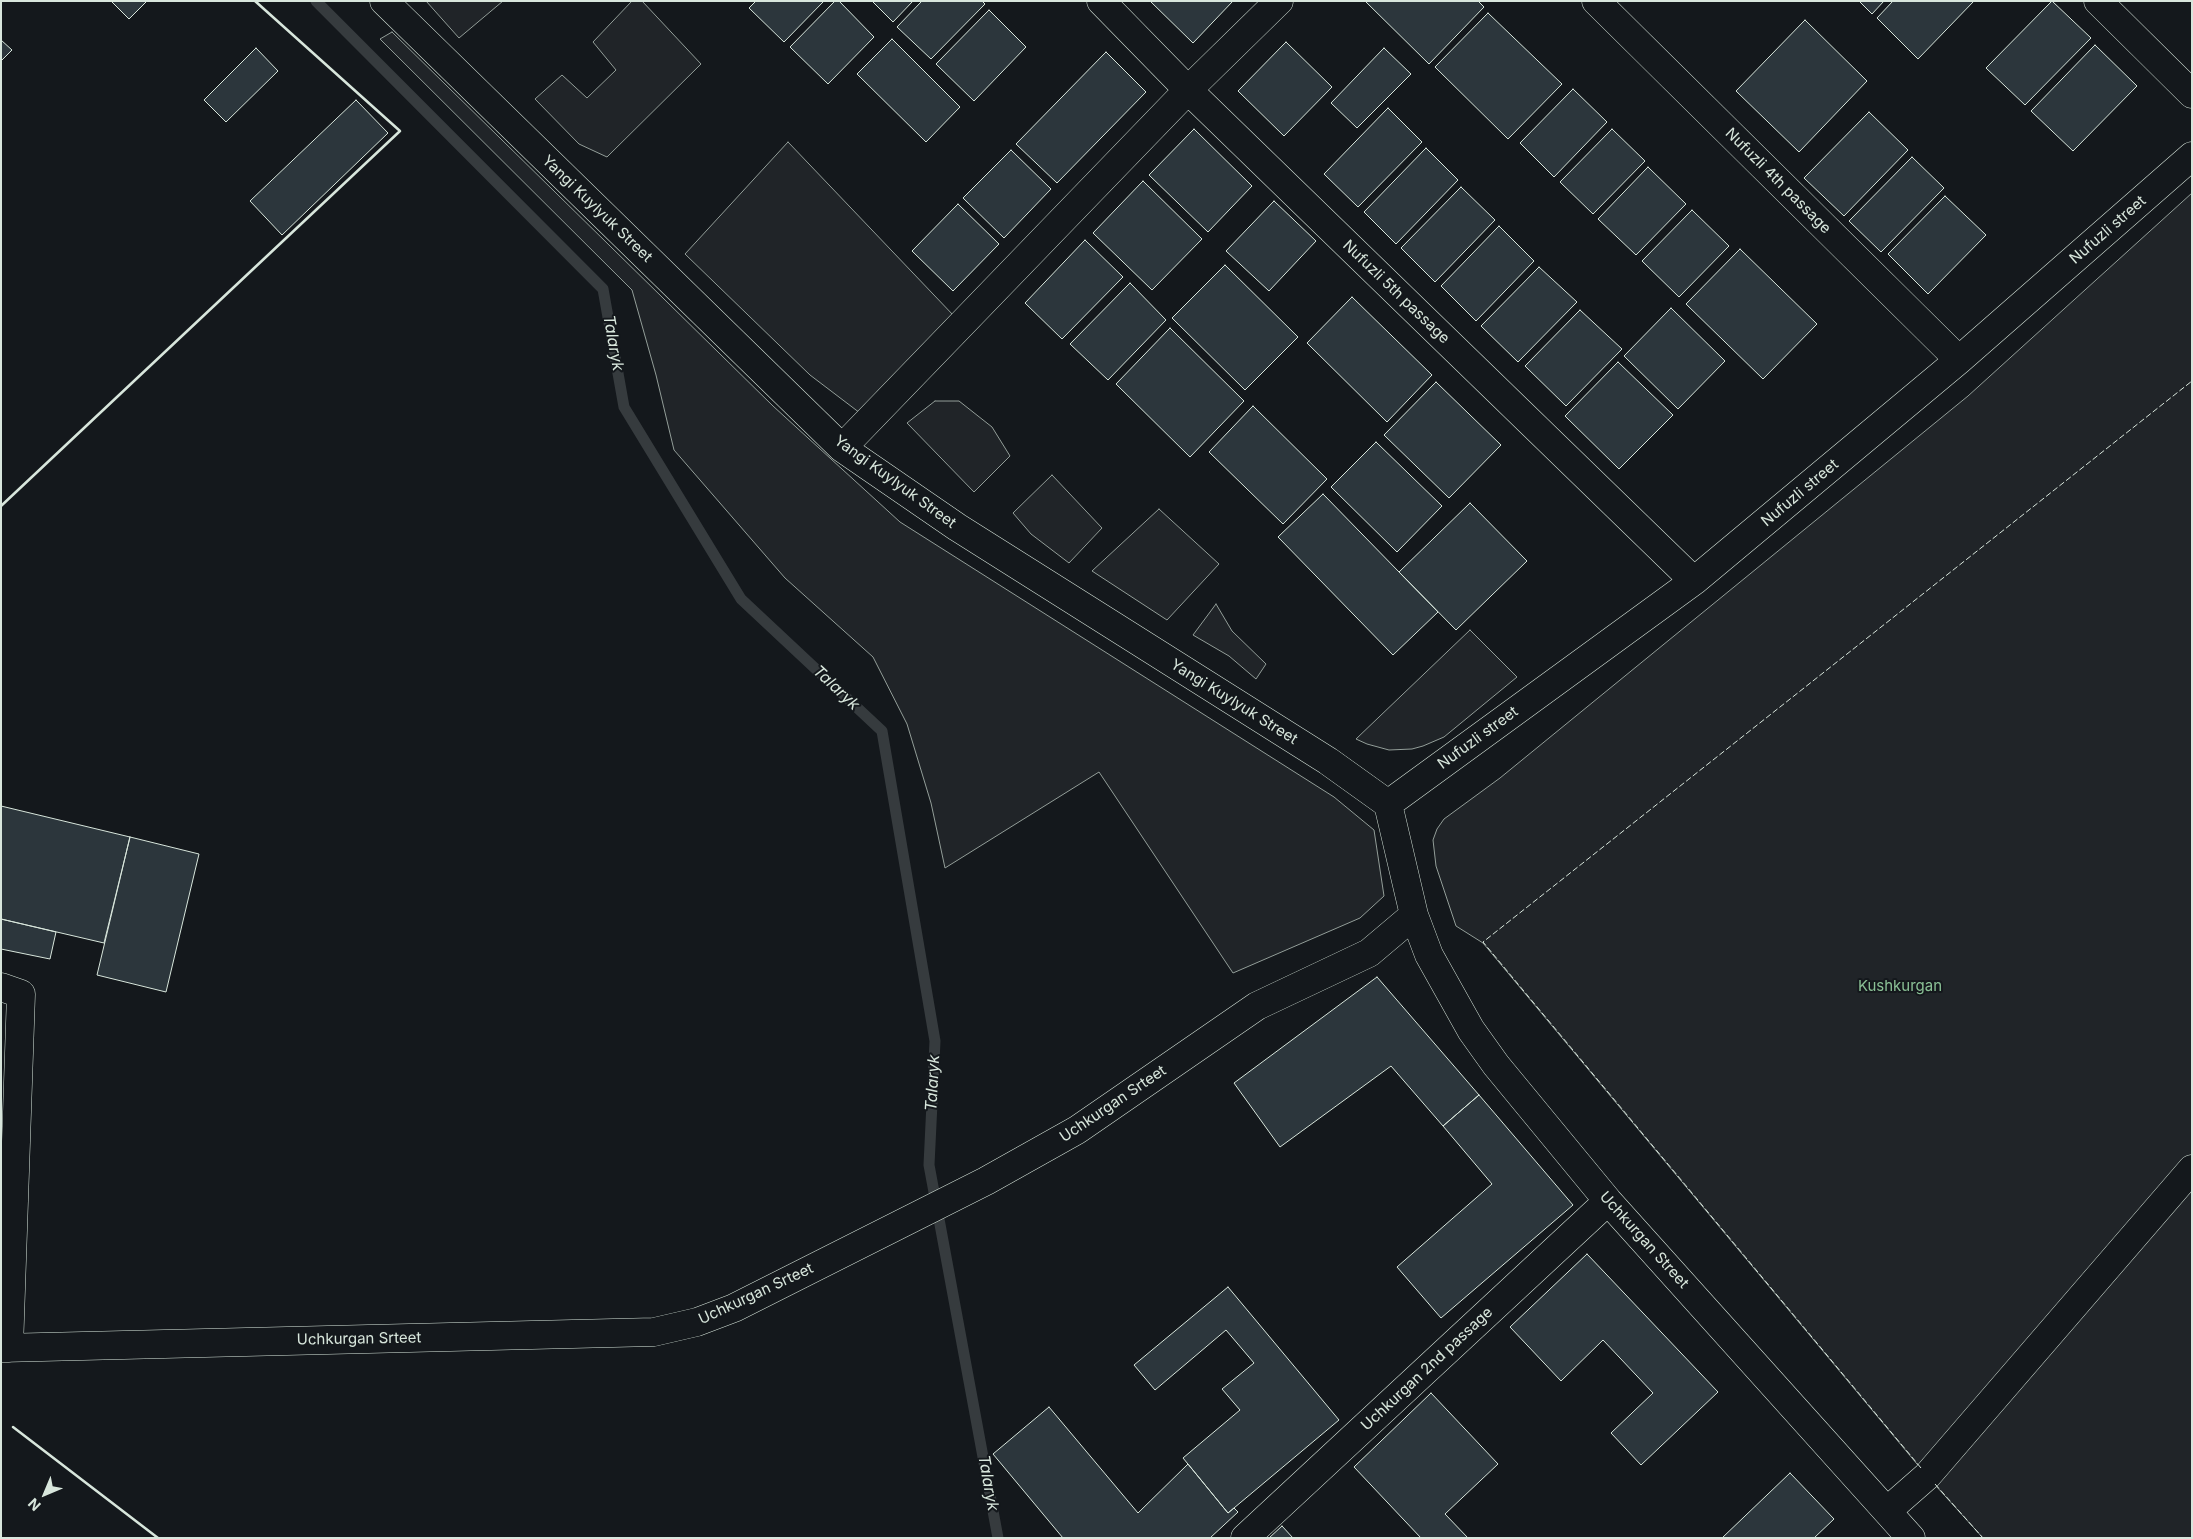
<!DOCTYPE html>
<style>
body{margin:0}
#map{position:relative;width:2193px;height:1539px;overflow:hidden;background:#14181c;font-family:Inter,sans-serif}
canvas{display:block}
.frame{position:absolute;inset:0;border:2px solid #d8e6dc;pointer-events:none}
.north{position:absolute;left:20px;top:1469px;width:50px;height:50px;-webkit-text-stroke:4px #14181c;paint-order:stroke;rotate:225deg;font-size:14px;font-weight:700;line-height:20px;text-align:center;color:#d8e6dc}
.north::after{content:'';display:block;margin:auto;width:18px;height:22px;background:#d8e6dc;clip-path:polygon(50% 0,100% 100%,50% 72%,0 100%)}
</style>
<div id="map">
<canvas width="2193" height="1539"></canvas>
<div class="frame"></div>
<div class="north">N</div>
</div>
<script>
const ctx = document.querySelector('canvas').getContext('2d');
ctx.lineJoin = 'round';
function fillPath(path, color) {
  ctx.fillStyle = color;
  ctx.fill(path, 'evenodd');
}
function toPath(rows) {
  const path = new Path2D();
  for (const r of rows) {
    path.moveTo(r[0], r[1]);
    for (let i = 2; i < r.length; i += 2) path.lineTo(r[i], r[i + 1]);
  }
  return path;
}
function strokePath(path, color, width, dash) {
  ctx.strokeStyle = color;
  ctx.lineWidth = width;
  ctx.lineCap = dash ? 'butt' : 'round';
  ctx.setLineDash(dash || []);
  ctx.stroke(path);
}
function drawText(font, color, halo, rows, align = 'center') {
  ctx.font = font + ' Inter,sans-serif';
  ctx.lineWidth = 4;
  ctx.setLineDash([]);
  ctx.textBaseline = 'middle';
  ctx.strokeStyle = halo;
  ctx.fillStyle = color;
  for (const [text, x, y, turn = 0] of rows) {
    ctx.save();
    ctx.translate(x, y);
    ctx.rotate((+turn || 0) * Math.PI / 180);
    ctx.textAlign = isNaN(turn) ? turn : align;
    if (halo) ctx.strokeText(text, 0, 0);
    ctx.fillText(text, 0, 0);
    ctx.restore();
  }
}
const green = toPath([
 [426,1,503,1,459,38,426,1],
 [632,1,642,1,701,64,607,157,579,144,535,99,562,75,587,98,616,70,593,42,632,1],
 [392,32,773,406,900,522,1334,797,1374,830,1384,896,1360,918,1233,973,1099,772,945,868,931,803,907,724,873,657,785,578,674,450,656,375,632,290,380,39,392,32],
 [788,142,954,316,860,413,810,375,685,254,788,142],
 [2192,193,2192,1538,1983,1538,1927,1476,1483,943,1456,926,1436,866,1433,840,1437,829,1444,819,1500,778,1968,396,2192,193],
 [935,401,959,401,992,427,1010,456,974,492,907,423,935,401],
 [1052,475,1102,528,1069,563,1031,534,1013,513,1052,475],
 [1159,509,1219,564,1167,620,1092,571,1159,509],
 [1216,604,1232,631,1266,664,1256,679,1229,656,1193,635,1216,604],
 [1470,630,1517,677,1444,737,1423,746,1412,749,1389,750,1367,744,1356,739,1470,630]
]);
fillPath(green, '#202428');
strokePath(green, '#939e99', 1);
strokePath(toPath([
 [316,1,603,289,624,407,741,599,882,731,935,1041,929,1165,998,1538]
]), '#363b3e', 11);
const building = toPath([
 [111,1,147,1,129,19,111,1],
 [756,1,824,1,784,42,749,8,756,1],
 [835,1,839,1,874,37,828,84,790,47,835,1],
 [872,1,913,1,893,22,872,1],
 [922,1,982,1,985,4,931,59,897,27,922,1],
 [1150,1,1233,1,1193,43,1150,1],
 [1365,1,1478,1,1484,7,1429,64,1365,1],
 [1859,1,1884,1,1872,14,1859,1],
 [1893,1,1974,1,1918,59,1877,18,1893,1],
 [2052,1,2091,38,2025,105,1986,68,2052,1],
 [989,10,1026,47,974,101,936,64,989,10],
 [1488,13,1562,84,1508,139,1435,67,1488,13],
 [1805,20,1867,81,1799,152,1736,91,1805,20],
 [892,39,960,107,926,142,857,74,892,39],
 [1,40,12,50,1,61,1,40],
 [1286,42,1332,87,1284,136,1238,91,1286,42],
 [2095,45,2137,86,2073,151,2031,111,2095,45],
 [256,48,278,71,226,122,204,100,256,48],
 [1384,48,1411,74,1357,128,1331,103,1384,48],
 [1106,52,1146,92,1057,183,1016,144,1106,52],
 [1573,89,1607,122,1554,177,1520,143,1573,89],
 [356,100,388,133,282,235,250,201,356,100],
 [1388,108,1422,142,1358,207,1324,174,1388,108],
 [1869,112,1908,150,1844,216,1804,178,1869,112],
 [1194,129,1252,186,1208,232,1149,175,1194,129],
 [1612,129,1645,161,1593,214,1560,182,1612,129],
 [1426,148,1458,180,1396,244,1364,212,1426,148],
 [1011,150,1051,189,1004,238,963,198,1011,150],
 [1912,157,1944,188,1881,252,1849,221,1912,157],
 [1648,167,1686,204,1636,255,1598,219,1648,167],
 [1143,181,1202,239,1152,290,1093,233,1143,181],
 [1461,187,1495,220,1435,282,1401,248,1461,187],
 [1945,196,1986,235,1928,294,1888,254,1945,196],
 [1274,201,1316,241,1269,291,1226,251,1274,201],
 [958,204,999,244,953,291,912,251,958,204],
 [1692,210,1729,246,1679,297,1642,261,1692,210],
 [1499,226,1534,261,1476,321,1441,286,1499,226],
 [1085,240,1123,277,1062,339,1025,303,1085,240],
 [1740,249,1817,324,1763,379,1686,304,1740,249],
 [1225,265,1298,337,1245,390,1172,318,1225,265],
 [1539,267,1577,302,1518,362,1481,326,1539,267],
 [1130,283,1166,320,1108,380,1070,344,1130,283],
 [1352,297,1432,375,1387,422,1307,343,1352,297],
 [1671,308,1725,361,1678,409,1624,356,1671,308],
 [1580,310,1622,349,1566,406,1525,366,1580,310],
 [1170,328,1244,401,1190,457,1116,384,1170,328],
 [1618,362,1673,415,1619,469,1565,416,1618,362],
 [1436,382,1501,445,1449,498,1384,435,1436,382],
 [1253,406,1327,479,1283,524,1209,452,1253,406],
 [1376,442,1442,506,1397,552,1331,487,1376,442],
 [1323,494,1438,612,1393,655,1278,537,1323,494],
 [1470,503,1527,561,1456,630,1399,572,1470,503],
 [1,806,130,837,104,943,1,919,1,806],
 [130,837,199,854,166,992,97,975,130,837],
 [1,919,56,932,50,959,1,949,1,919],
 [1377,977,1479,1095,1443,1126,1391,1066,1280,1147,1234,1083,1377,977],
 [1479,1095,1573,1205,1441,1318,1397,1267,1492,1184,1443,1126,1479,1095],
 [1587,1254,1718,1392,1641,1465,1611,1433,1653,1393,1603,1340,1561,1381,1510,1327,1587,1254],
 [1228,1287,1339,1420,1228,1513,1183,1458,1240,1410,1222,1389,1254,1363,1226,1330,1155,1390,1134,1365,1228,1287],
 [1431,1393,1498,1464,1445,1514,1468,1538,1421,1538,1354,1467,1431,1393],
 [1049,1407,1138,1513,1188,1464,1228,1513,1234,1508,1238,1512,1210,1538,1063,1538,993,1454,1049,1407],
 [1790,1473,1834,1519,1814,1538,1722,1538,1790,1473],
 [1282,1526,1293,1538,1269,1538,1282,1526]
]);
fillPath(building, '#2c363c');
strokePath(building, '#d8e6dc', 1);
const minor = toPath([
 [384,1,842,448,957,527,1328,761,1388,804,1414,915,1429,955,1471,1030,1496,1065,1608,1201,1911,1538],
 [1101,1,1188,90,1694,581],
 [1596,1,1959,360],
 [2098,1,2192,94],
 [842,448,1188,90,1279,1],
 [1388,804,1694,581,1959,360,2192,156],
 [1,987,21,994,9,1348],
 [1,1348,654,1332,697,1322,734,1308,986,1181,1077,1130,1257,1006,1369,953,1414,915],
 [1887,1511,1927,1476,2192,1169],
 [1245,1538,1608,1201]
]);
strokePath(minor, '#d8e6dc', 29);
strokePath(minor, '#14181c', 28);
strokePath(toPath([
 [1921,1468,1483,942,2192,381],
 [1935,1484,1983,1538]
]), '#d8e6dc', 1, [6, 2.5]);
strokePath(toPath([
 [1,506,400,131,255,1],
 [13,1427,158,1538]
]), '#d8e6dc', 2.5);
drawText('15px', '#d8e6dc', '#14181c', [
 ["Nufuzli 4th passage",1778,181,45],
 ["Yangi Kuylyuk Street",597,209,44],
 ["Nufuzli street",2108,230,-41],
 ["Nufuzli 5th passage",1396,292,44],
 ["Yangi Kuylyuk Street",895,482,36],
 ["Nufuzli street",1800,493,-40],
 ["Yangi Kuylyuk Street",1234,702,32],
 ["Nufuzli street",1478,738,-36],
 ["Uchkurgan Srteet",1113,1104,-34],
 ["Uchkurgan Street",1644,1240,48],
 ["Uchkurgan Srteet",756,1294,-25],
 ["Uchkurgan Srteet",359,1339,-1],
 ["Uchkurgan 2nd passage",1427,1369,-43]
]);
drawText('15px', '#8ac095', '#14181c', [
 ["Kushkurgan",1900,986]
]);
drawText('italic 16px', '#d8e6dc', '#14181c', [
 ["Talaryk",613,343,80],
 ["Talaryk",836,688,43],
 ["Talaryk",933,1083,-87],
 ["Talaryk",988,1483,80]
]);
</script>
